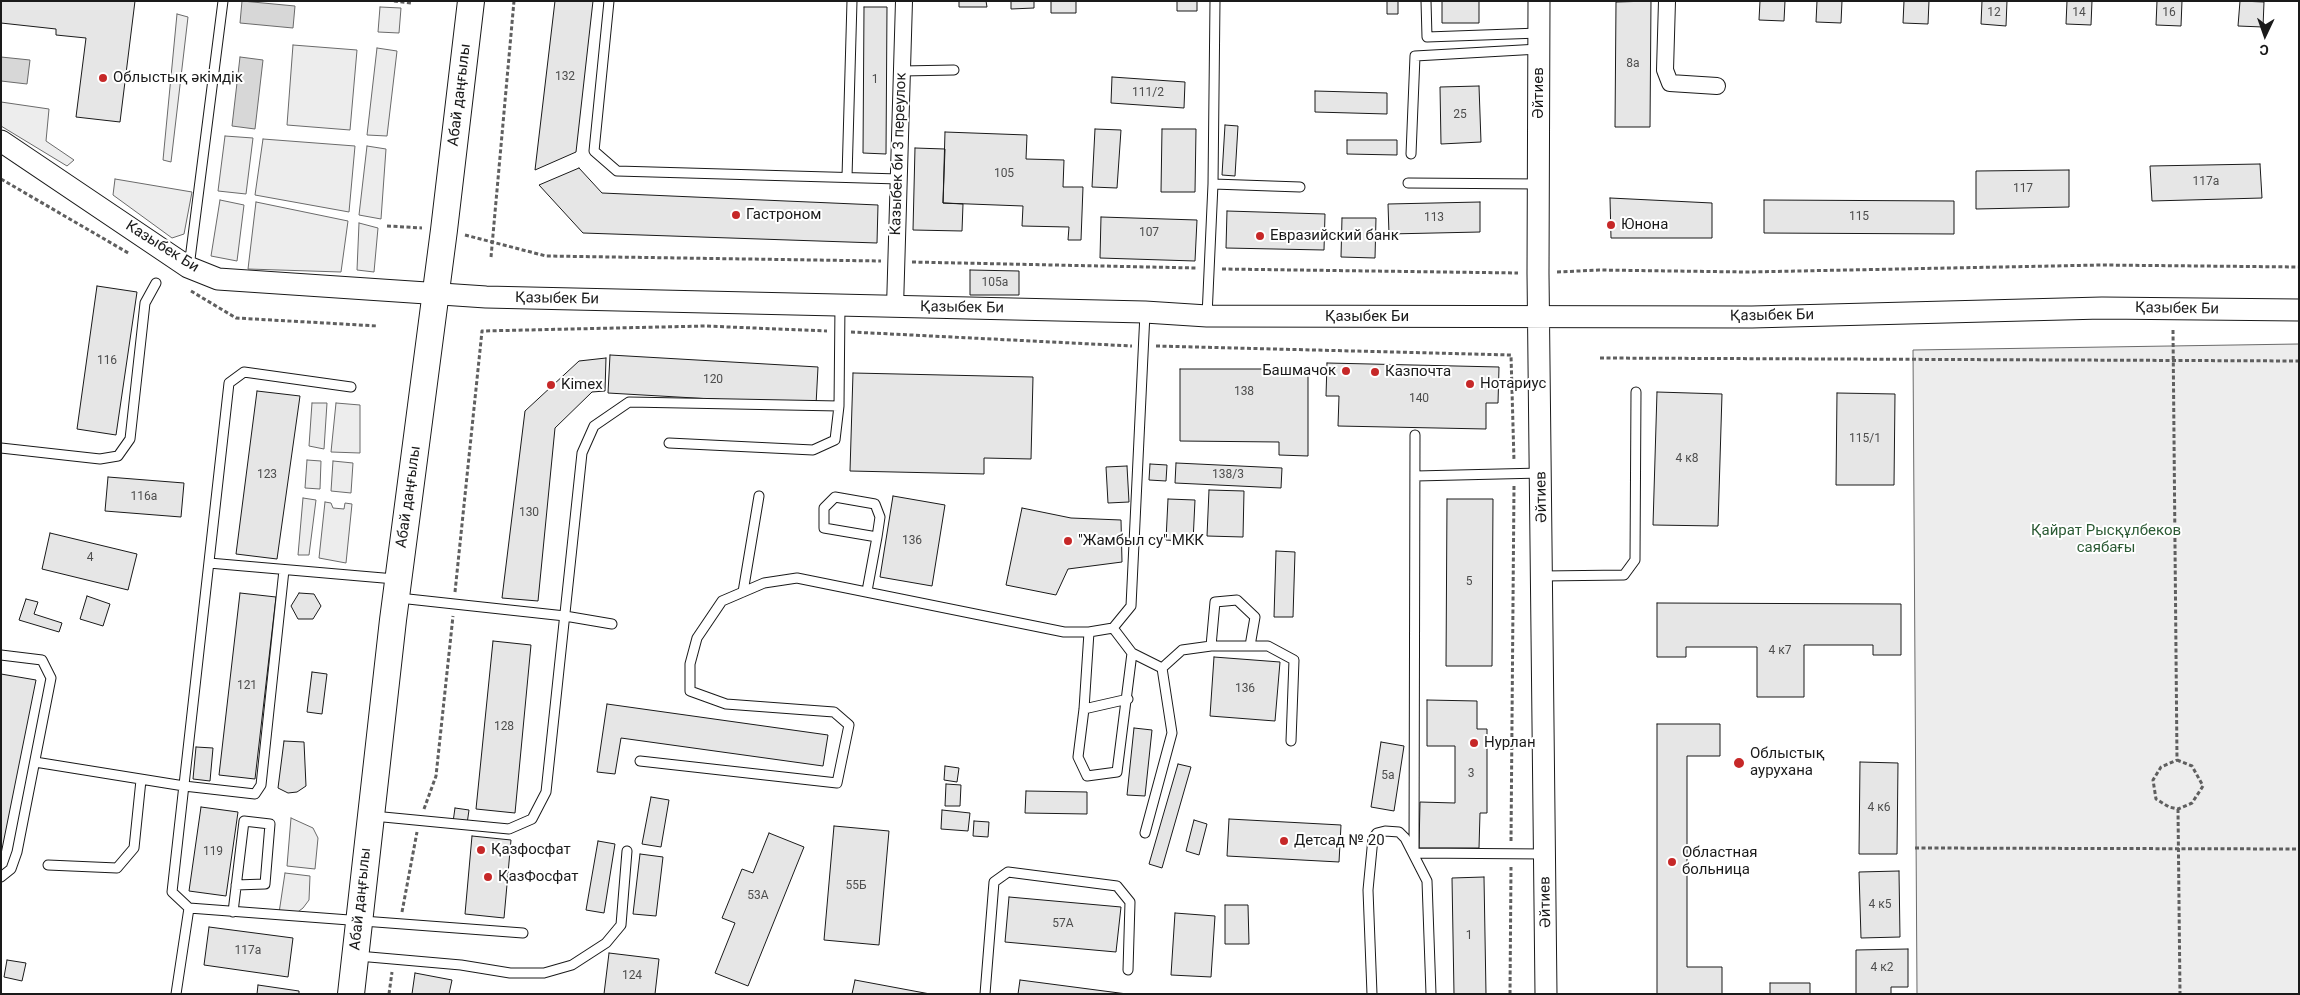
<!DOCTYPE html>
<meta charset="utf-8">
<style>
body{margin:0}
#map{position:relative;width:2300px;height:995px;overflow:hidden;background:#fff;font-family:Roboto,sans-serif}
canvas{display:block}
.frame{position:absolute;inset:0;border:2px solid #1a1a1a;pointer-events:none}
.north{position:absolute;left:2240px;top:10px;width:50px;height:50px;-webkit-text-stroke:4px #fff;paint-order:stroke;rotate:183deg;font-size:14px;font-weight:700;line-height:20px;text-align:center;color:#1a1a1a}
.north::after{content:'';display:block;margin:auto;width:18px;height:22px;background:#1a1a1a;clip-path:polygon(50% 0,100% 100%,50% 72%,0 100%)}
</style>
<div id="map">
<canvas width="2300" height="995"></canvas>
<div class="frame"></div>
<div class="north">С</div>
</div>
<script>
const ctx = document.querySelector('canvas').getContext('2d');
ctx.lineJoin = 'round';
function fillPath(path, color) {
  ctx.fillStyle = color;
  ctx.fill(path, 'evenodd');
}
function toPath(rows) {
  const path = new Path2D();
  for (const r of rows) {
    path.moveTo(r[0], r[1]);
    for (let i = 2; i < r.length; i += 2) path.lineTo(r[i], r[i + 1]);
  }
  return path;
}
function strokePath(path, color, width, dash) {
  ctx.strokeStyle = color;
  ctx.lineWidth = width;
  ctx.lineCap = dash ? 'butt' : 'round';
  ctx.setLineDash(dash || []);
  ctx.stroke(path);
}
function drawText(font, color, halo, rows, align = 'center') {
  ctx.font = font + ' Roboto,sans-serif';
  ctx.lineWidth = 4;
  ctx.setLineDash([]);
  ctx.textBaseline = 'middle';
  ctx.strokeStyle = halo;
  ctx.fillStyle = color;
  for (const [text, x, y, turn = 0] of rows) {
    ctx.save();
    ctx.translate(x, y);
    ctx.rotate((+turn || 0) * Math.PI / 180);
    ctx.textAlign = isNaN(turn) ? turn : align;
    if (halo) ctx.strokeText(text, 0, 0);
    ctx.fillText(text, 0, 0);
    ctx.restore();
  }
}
const built = toPath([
 [380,7,401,8,399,33,378,32,380,7],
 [177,14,188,17,171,162,163,160,177,14],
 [293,45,357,50,350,130,287,125,293,45],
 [377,48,397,51,387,136,367,135,377,48],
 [1,102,49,109,46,141,74,160,67,166,1,126,1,102],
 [225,136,253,138,246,194,218,191,225,136],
 [263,139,355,146,349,212,255,195,263,139],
 [367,146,386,149,381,219,359,215,367,146],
 [115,179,192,192,184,234,172,238,113,195,115,179],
 [220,200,244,205,237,261,211,256,220,200],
 [256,202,348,221,341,272,248,269,256,202],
 [359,223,378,228,374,272,357,270,359,223],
 [2299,344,2299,994,1917,994,1913,350,2299,344],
 [312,403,327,403,324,449,309,446,312,403],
 [336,403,360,405,360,453,331,452,336,403],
 [307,460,321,461,320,489,305,488,307,460],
 [333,461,353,463,351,493,331,491,333,461],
 [303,498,316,500,309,555,298,555,303,498],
 [325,502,331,503,333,508,344,509,345,503,352,504,346,563,319,558,325,502],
 [291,818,313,828,318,838,315,869,287,866,291,818],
 [285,873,310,876,309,900,303,908,295,914,279,913,285,873]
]);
fillPath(built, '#ededed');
strokePath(built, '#6a6a6a', 1);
const water = toPath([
 [242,1,295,6,293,28,240,23,242,1],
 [1,57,30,60,27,84,1,81,1,57],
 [240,57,263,60,255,129,232,126,240,57]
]);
fillPath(water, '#d7d7d7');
strokePath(water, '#6a6a6a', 1);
const building = toPath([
 [1,1,135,1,120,122,76,117,86,38,56,35,56,29,1,23,1,1],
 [555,1,593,1,576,152,535,170,555,1],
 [959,1,986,1,987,7,959,7,959,1],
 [1011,1,1034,1,1034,8,1011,9,1011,1],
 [1051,1,1076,1,1076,13,1051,13,1051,1],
 [1177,1,1197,1,1197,11,1177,11,1177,1],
 [1387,1,1398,1,1398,14,1387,14,1387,1],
 [1442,1,1479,1,1479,23,1442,23,1442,1],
 [1651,1,1650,127,1615,127,1616,2,1651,1],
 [1760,1,1785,1,1784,21,1759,20,1760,1],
 [1817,1,1842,1,1841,23,1816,22,1817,1],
 [1904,1,1929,1,1928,24,1903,23,1904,1],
 [1982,1,2007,1,2006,26,1981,24,1982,1],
 [2067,1,2092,1,2091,25,2066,24,2067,1],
 [2157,1,2182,1,2181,26,2156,25,2157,1],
 [2240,1,2264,2,2263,27,2238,26,2240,1],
 [864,7,887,7,886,154,863,153,864,7],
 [1112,77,1185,82,1184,108,1111,103,1112,77],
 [1479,86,1481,142,1441,144,1440,87,1479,86],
 [1315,91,1387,93,1387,114,1315,112,1315,91],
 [1225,125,1238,126,1235,176,1222,175,1225,125],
 [1095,129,1121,130,1117,188,1092,187,1095,129],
 [1162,129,1196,129,1195,192,1161,192,1162,129],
 [945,132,1027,135,1026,159,1064,160,1063,187,1083,187,1081,240,1068,240,1069,227,1022,226,1023,206,943,203,945,132],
 [1347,140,1397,140,1397,155,1347,154,1347,140],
 [915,148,945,149,943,203,963,204,962,231,913,230,915,148],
 [2260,164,2262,198,2152,201,2150,166,2260,164],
 [579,168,602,193,878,205,877,243,583,233,539,185,579,168],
 [2069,170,2069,207,1976,209,1976,171,2069,170],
 [1610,198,1712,203,1712,238,1611,238,1610,198],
 [1764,200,1954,201,1954,234,1764,233,1764,200],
 [1480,202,1480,232,1389,234,1388,204,1480,202],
 [1227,211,1325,214,1324,250,1226,248,1227,211],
 [1101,217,1197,220,1195,261,1100,258,1101,217],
 [1342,218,1376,218,1375,258,1341,257,1342,218],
 [970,270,1019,271,1019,295,970,295,970,270],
 [97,286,137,292,116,435,77,429,97,286],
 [610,355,818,367,816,405,608,393,610,355],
 [606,358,605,391,592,392,555,428,538,601,502,598,525,411,579,361,606,358],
 [1327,363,1499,367,1498,403,1486,403,1486,429,1338,426,1339,396,1326,396,1327,363],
 [1180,369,1308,369,1308,456,1279,455,1279,442,1180,441,1180,369],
 [853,373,1033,377,1031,459,984,458,984,474,850,471,853,373],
 [257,391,300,396,277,559,236,554,257,391],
 [1657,392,1722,394,1718,526,1653,525,1657,392],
 [1837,393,1895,394,1894,485,1836,485,1837,393],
 [1176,463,1282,468,1281,488,1175,483,1176,463],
 [1150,464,1167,465,1166,481,1149,480,1150,464],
 [1127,466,1129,502,1108,503,1106,467,1127,466],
 [108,477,184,483,181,517,105,511,108,477],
 [1209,490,1244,491,1243,537,1207,536,1209,490],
 [893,496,945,505,932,586,880,577,893,496],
 [1168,499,1195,500,1193,542,1166,540,1168,499],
 [1447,499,1493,499,1492,666,1446,666,1447,499],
 [1022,508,1071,518,1121,520,1122,562,1068,569,1056,595,1006,585,1022,508],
 [50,533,137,554,128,590,42,569,50,533],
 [1276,551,1295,552,1293,617,1274,617,1276,551],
 [240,593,276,597,255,779,219,775,240,593],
 [299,593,314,594,321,606,313,619,298,619,291,606,299,593],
 [87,596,110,604,103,626,80,619,87,596],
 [26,599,38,602,34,614,62,623,59,632,19,620,26,599],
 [1657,603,1901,604,1901,655,1873,655,1873,645,1804,645,1804,697,1757,697,1757,647,1686,647,1686,657,1657,657,1657,603],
 [493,641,531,645,515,813,476,809,493,641],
 [1214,657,1280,662,1275,721,1210,716,1214,657],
 [312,672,327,674,322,714,307,712,312,672],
 [1,674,36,680,1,854,1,674],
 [1427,700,1477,701,1477,729,1487,729,1487,813,1480,813,1479,848,1419,848,1420,802,1455,803,1455,746,1427,746,1427,700],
 [607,704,828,735,823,766,621,738,615,774,597,772,607,704],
 [1657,724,1720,724,1720,756,1687,756,1687,967,1722,967,1722,994,1657,994,1657,724],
 [1134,728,1152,730,1145,796,1127,795,1134,728],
 [284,741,304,742,306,786,297,792,288,793,278,788,284,741],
 [1381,742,1404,746,1394,811,1371,807,1381,742],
 [196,747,213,748,210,781,193,779,196,747],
 [1860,762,1898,763,1897,854,1859,854,1860,762],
 [1178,764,1191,767,1162,868,1149,864,1178,764],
 [945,766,959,768,957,782,944,780,945,766],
 [946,784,961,785,960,806,945,806,946,784],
 [1026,791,1087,792,1087,814,1025,813,1026,791],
 [651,797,669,800,661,847,642,844,651,797],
 [201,807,238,812,226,896,189,891,201,807],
 [455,808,469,810,467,824,453,822,455,808],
 [942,810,970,813,968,831,941,829,942,810],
 [1229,819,1341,825,1339,862,1227,856,1229,819],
 [1194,820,1207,824,1199,855,1186,851,1194,820],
 [974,821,989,822,988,837,973,836,974,821],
 [834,826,889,831,879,945,824,940,834,826],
 [769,833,804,847,748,986,715,973,735,923,722,918,742,869,753,873,769,833],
 [472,836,511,840,504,918,465,914,472,836],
 [598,841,615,844,604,913,586,910,598,841],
 [640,854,663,857,656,916,633,914,640,854],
 [1899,871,1900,937,1861,938,1859,872,1899,871],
 [1484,877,1486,994,1454,994,1452,878,1484,877],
 [1009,897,1121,907,1116,952,1005,942,1009,897],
 [1225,905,1248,905,1249,944,1225,944,1225,905],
 [1175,913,1215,916,1211,977,1171,975,1175,913],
 [209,927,293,938,288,977,204,965,209,927],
 [1908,949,1908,987,1891,987,1891,994,1856,994,1856,950,1908,949],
 [609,953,659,959,655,994,604,994,609,953],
 [7,960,26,963,22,981,4,977,7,960],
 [415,973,452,980,449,994,412,994,415,973],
 [855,980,930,994,852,994,855,980],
 [1020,980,1127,994,1018,994,1020,980],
 [1770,983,1810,983,1810,994,1770,994,1770,983],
 [258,985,299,991,299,994,257,994,258,985]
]);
fillPath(building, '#e6e6e6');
strokePath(building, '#1a1a1a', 1);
const service = toPath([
 [609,1,594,151,617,171,899,179],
 [1426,1,1427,37,1539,33],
 [902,71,954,70],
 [1411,154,1415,56,1539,49],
 [847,177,852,1],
 [1408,183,1539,184],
 [1213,184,1300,187],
 [189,267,223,1],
 [1207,316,1213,184,1215,1],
 [351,387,244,372,229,383,172,892,189,908,523,933],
 [1415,435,1414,853,1545,854],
 [669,443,813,450,835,440,839,406,840,305],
 [1,448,100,459,118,456,130,439,145,303,156,283],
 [1416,476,1541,473],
 [209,563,395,579],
 [1543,576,1624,575,1635,560,1636,392],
 [867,591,877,537,880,517,875,504,835,497,824,508,824,528,877,537],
 [743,592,759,496],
 [399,598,565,616,612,624],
 [1113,628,1132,653,1162,668],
 [1089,632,1084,709,1078,757,1087,776,1117,772,1132,653],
 [1211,646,1215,602,1237,600,1255,617,1250,646],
 [1,655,42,660,51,678,17,852,11,869,1,877],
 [1084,709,1128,699],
 [640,761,837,783,849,725,834,712,726,704,690,691,690,664,697,638,722,601,764,583,797,578,1064,632,1089,632,1113,628,1131,606,1145,313],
 [35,762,184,786,255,794,261,785,284,570],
 [373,816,509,829,532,819,546,792,582,453,594,426,629,402,839,406],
 [1145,833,1172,733,1162,668,1182,650,1211,646,1268,646,1294,660,1291,741],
 [48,865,117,868,134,848,141,780],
 [233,912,244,821,270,824,265,884,236,885],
 [358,956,461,965,510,973,544,973,572,965,606,943,621,925,627,851],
 [176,994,189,908],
 [985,994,994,882,1008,872,1117,886,1130,902,1128,970],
 [1372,994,1368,890,1373,838,1377,833,1385,831,1399,832,1405,838,1427,881,1431,994]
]);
const minor = toPath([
 [1667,1,1665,70,1670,83,1717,86],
 [895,307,904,1]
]);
const tertiary = toPath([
 [1539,1,1538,273,1546,994],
 [1,141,188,267,218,279,486,297,1145,312,1207,316,1752,317,2102,308,2299,310]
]);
const primary = toPath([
 [351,994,393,620,444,230,471,1]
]);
strokePath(service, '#1a1a1a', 11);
strokePath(minor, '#1a1a1a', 18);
strokePath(tertiary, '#1a1a1a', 23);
strokePath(primary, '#1a1a1a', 28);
strokePath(toPath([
 [394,1,411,3],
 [1,179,130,254],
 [387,226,422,228],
 [465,235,546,256,881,261],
 [491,257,514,1],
 [912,262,1196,268],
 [1222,269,1518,273],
 [1557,272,1599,270,1747,272,2102,265,2299,267],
 [191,291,236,318,378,326],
 [2173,330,2177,760],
 [851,332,1132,346],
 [1156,346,1511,355,1514,461],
 [1600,358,2299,361],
 [455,592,482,331,705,326,827,331],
 [2177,760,2192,766,2203,786,2192,803,2178,809,2169,807,2156,799,2153,780,2161,767,2177,760],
 [424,809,436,776,453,616],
 [2178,809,2180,994],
 [1511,841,1514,485],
 [1915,848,2299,849],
 [402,912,417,832],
 [389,994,392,972],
 [1510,994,1511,867]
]), '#5f5f5f', 3, [4, 2.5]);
strokePath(service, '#fff', 9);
strokePath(minor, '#fff', 16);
strokePath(tertiary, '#fff', 21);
strokePath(primary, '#fff', 26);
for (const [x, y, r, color] of [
 [103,78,5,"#c62828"],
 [736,215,5,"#c62828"],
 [1611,225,5,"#c62828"],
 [1260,236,5,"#c62828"],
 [1346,371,5,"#c62828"],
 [1375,372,5,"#c62828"],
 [1470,384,5,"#c62828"],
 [551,385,5,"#c62828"],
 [1068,541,5,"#c62828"],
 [1474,743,5,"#c62828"],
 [1739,763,6,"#c62828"],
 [1284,841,5,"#c62828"],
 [481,850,5,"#c62828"],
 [1672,862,5,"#c62828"],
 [488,877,5,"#c62828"]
]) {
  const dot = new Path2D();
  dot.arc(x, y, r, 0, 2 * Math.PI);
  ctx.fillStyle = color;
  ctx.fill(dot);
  strokePath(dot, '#fff', 2);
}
drawText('12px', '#4d4d4d', null, [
 ["12",1994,13],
 ["14",2079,13],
 ["16",2169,13],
 ["8а",1633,64],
 ["132",565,77],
 ["1",875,80],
 ["111/2",1148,93],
 ["25",1460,115],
 ["105",1004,174],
 ["117а",2206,182],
 ["117",2023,189],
 ["115",1859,217],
 ["113",1434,218],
 ["107",1149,233],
 ["105а",995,283],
 ["116",107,361],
 ["120",713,380],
 ["138",1244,392],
 ["140",1419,399],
 ["115/1",1865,439],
 ["4 к8",1687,459],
 ["123",267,475],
 ["138/3",1228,475],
 ["116а",144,497],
 ["130",529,513],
 ["136",912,541],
 ["4",90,558],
 ["5",1469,582],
 ["4 к7",1780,651],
 ["121",247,686],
 ["136",1245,689],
 ["128",504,727],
 ["3",1471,774],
 ["5а",1388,776],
 ["4 к6",1879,808],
 ["119",213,852],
 ["55Б",856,886],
 ["53А",758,896],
 ["4 к5",1880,905],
 ["57А",1063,924],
 ["1",1469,936],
 ["117а",248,951],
 ["4 к2",1882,968],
 ["124",632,976]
]);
drawText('15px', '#1a1a1a', '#fff', [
 ["Облыстық әкімдік",113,78],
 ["Гастроном",746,215],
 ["Юнона",1621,225],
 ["Евразийский банк",1270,236],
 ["Башмачок",1336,371,"right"],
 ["Казпочта",1385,372],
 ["Нотариус",1480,384],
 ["Kimex",561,385],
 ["\"Жамбыл су\" МКК",1078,541],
 ["Нурлан",1484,743],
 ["Облыстық",1750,754],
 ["аурухана",1750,771],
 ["Детсад № 20",1294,841],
 ["Қазфосфат",491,850],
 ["Областная",1682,853],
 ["больница",1682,870],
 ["ҚазФосфат",498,877]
], 'left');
drawText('15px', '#1a1a1a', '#fff', [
 ["Әйтиев",1539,93,-90],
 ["Абай даңғылы",460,95,-83],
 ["Казыбек би 3 переулок",899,154,-88],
 ["Казыбек Би",162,247,32],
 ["Қазыбек Би",557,299,1],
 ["Қазыбек Би",962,308,1],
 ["Қазыбек Би",2177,309,1],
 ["Қазыбек Би",1772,316,-1],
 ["Қазыбек Би",1367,317],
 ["Абай даңғылы",409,497,-82],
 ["Әйтиев",1542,497,-91],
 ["Абай даңғылы",361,899,-84],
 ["Әйтиев",1546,902,-91]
]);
drawText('15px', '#2b5a34', '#fff', [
 ["Қайрат Рысқұлбеков",2106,531],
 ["саябағы",2106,548]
]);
</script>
